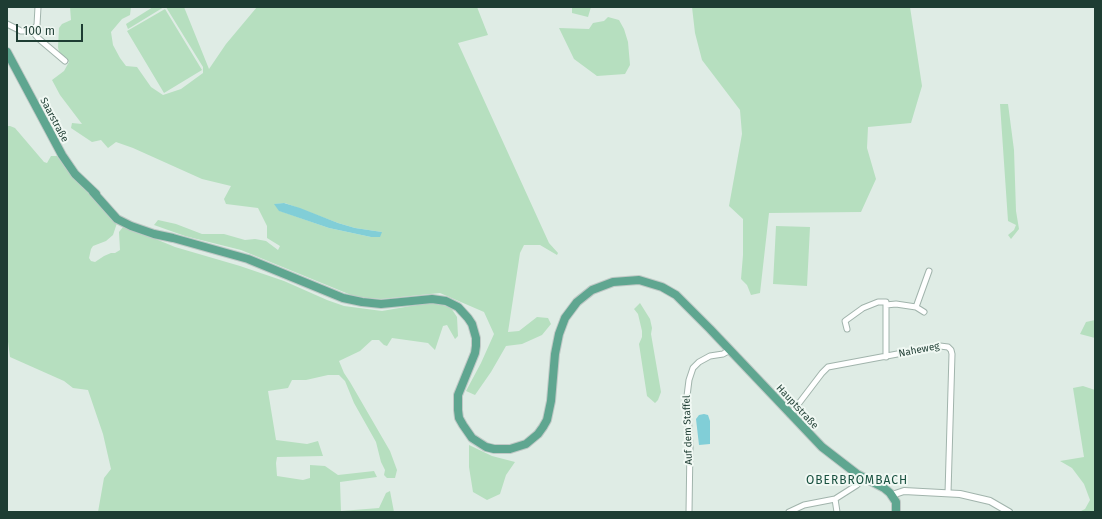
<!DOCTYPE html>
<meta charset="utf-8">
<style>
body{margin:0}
#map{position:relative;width:1102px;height:519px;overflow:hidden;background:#dfece5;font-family:"Fira Sans",sans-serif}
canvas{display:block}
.frame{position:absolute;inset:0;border:8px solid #1e3d33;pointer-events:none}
.scale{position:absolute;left:16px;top:24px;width:67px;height:18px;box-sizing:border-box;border:2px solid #1e3d33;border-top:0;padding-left:5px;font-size:12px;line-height:14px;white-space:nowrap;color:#1e3d33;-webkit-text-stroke:3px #f0f8f3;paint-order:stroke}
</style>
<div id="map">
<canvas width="1102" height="519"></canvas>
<div class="frame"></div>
<div class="scale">100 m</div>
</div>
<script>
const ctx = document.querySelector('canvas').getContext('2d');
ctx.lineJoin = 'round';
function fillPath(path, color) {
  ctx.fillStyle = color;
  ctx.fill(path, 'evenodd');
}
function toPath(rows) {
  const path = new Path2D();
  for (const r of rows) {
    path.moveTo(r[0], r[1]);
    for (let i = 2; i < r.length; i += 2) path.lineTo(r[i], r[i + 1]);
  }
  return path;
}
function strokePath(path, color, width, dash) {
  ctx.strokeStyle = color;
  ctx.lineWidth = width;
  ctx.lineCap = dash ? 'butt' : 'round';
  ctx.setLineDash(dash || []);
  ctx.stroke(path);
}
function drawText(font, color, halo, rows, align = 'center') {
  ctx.font = font + ' "Fira Sans",sans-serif';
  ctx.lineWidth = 4;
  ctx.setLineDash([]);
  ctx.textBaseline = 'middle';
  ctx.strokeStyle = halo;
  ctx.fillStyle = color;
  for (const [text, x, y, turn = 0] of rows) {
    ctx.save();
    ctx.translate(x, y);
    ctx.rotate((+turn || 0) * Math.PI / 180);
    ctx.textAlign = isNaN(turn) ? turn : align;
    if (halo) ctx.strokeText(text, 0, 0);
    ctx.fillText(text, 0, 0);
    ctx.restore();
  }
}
fillPath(toPath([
 [70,7,131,7,130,15,122,19,111,32,113,45,120,58,126,66,137,67,151,87,163,95,181,89,203,73,203,67,166,7,184,7,209,69,226,44,257,7,315,7,318,8,319,7,477,7,488,35,458,43,549,243,558,253,557,255,540,245,524,245,520,253,508,332,519,331,537,317,548,318,551,324,542,335,522,344,506,346,491,372,475,395,466,391,481,363,494,334,484,312,440,293,381,299,356,297,241,250,185,236,154,225,158,220,176,224,202,234,224,234,245,240,255,239,266,241,278,250,280,246,267,238,267,226,258,208,226,204,224,199,231,186,202,179,133,148,116,142,108,148,101,140,92,142,71,128,72,123,82,124,60,95,52,80,64,71,69,62,59,52,58,47,59,28,62,24,71,20],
 [285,203,338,223,355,228,382,232,371,237,329,228,280,211,275,204],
 [153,7,164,7,128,29,126,24],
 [572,7,591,7,588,17,572,13],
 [692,7,910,7,922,86,911,123,868,127,867,148,876,179,861,212,769,213,760,293,751,295,747,285,741,279,743,255,743,219,729,206,742,134,740,110,702,60,695,33],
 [165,9,202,70,164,93,127,31],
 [608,17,619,20,624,29,628,42,630,65,625,74,597,76,574,59,559,28,589,29,593,23,604,21],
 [1000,104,1008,104,1014,150,1016,211,1019,229,1011,239,1008,235,1014,230,1016,225,1008,221],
 [7,126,10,126,15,128,44,162,47,163,51,156,57,156,66,169,117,223,113,235,106,241,93,246,91,249,89,258,91,261,95,262,104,256,111,253,115,253,120,250,119,232,123,227,129,228,175,247,240,266,284,281,327,300,344,306,382,311,434,302,451,308,457,317,458,336,455,339,447,325,443,326,435,350,428,343,392,338,387,346,384,345,379,340,372,340,360,351,339,361,344,373,350,382,390,451,397,470,395,478,387,478,384,475,385,470,381,462,376,442,354,403,345,381,339,375,328,375,306,380,292,380,288,388,268,391,276,440,307,444,318,441,323,456,277,457,276,463,277,476,303,480,310,478,310,465,325,466,338,475,374,471,377,477,340,482,341,511,379,508,386,493,390,491,394,512,98,512,104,478,111,469,103,434,88,390,73,388,64,381,10,357,7,334],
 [776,226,810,227,807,286,773,284],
 [640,303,650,319,652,328,651,334,661,392,658,400,655,403,647,396,639,344,642,337,642,331,638,314,634,309],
 [1095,320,1095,338,1080,334,1086,322],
 [1083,386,1095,390,1095,511,1093,512,1079,512,1085,509,1090,500,1084,484,1072,468,1060,461,1084,457,1073,388],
 [469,445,492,456,515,462,506,475,500,494,487,500,473,492,469,467]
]), '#b6dfbf');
fillPath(toPath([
 [284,203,300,208,338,223,355,228,382,232,380,237,371,237,329,228,279,211,274,204],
 [704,414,708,415,710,421,710,444,699,445,696,419,699,415]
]), '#81ced7');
const minor = toPath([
 [7,24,21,31,32,31,37,25,38,7],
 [32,31,39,39,65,61],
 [916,307,924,312],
 [847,329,845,321,863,308,878,302,886,302,886,305],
 [886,357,886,305,896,304,916,307,929,271],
 [790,415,822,373,828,367,940,346,948,347,951,350,952,354,948,493],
 [835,499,837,512],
 [689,512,690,446,687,396,689,380,693,368,699,362,710,356,723,354,730,350],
 [789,512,804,505,835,499,857,485,863,478]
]);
const tertiary = toPath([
 [892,495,904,491,960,494,990,501,1009,512]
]);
const primary = toPath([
 [7,52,62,155,75,174,96,194],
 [93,192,117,219,131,226,154,234,173,238,248,259,343,298,362,302,381,304,432,299,446,301,458,307,468,318,472,324,476,338,476,346,475,353,458,395,458,410,459,418,463,425,472,438,486,447,494,449,510,449,526,444,538,434,543,427,547,420,551,401,555,354,559,334,565,318,577,302,592,290,613,282,639,280,662,287,676,295,710,329,822,447,857,474,884,488,890,493,896,502,896,512]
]);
strokePath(minor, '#a1b4ac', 7);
strokePath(tertiary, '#a1b4ac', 8);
strokePath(primary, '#c0c9c6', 10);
strokePath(minor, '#fff', 5);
strokePath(tertiary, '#fff', 6);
strokePath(primary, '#5fa690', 8);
drawText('10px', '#1e3d33', '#f0f8f3', [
 ["Saarstraße",54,120,62],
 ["Naheweg",919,350,-11],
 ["Hauptstraße",797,407,47],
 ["Auf dem Staffel",688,430,-92]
]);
ctx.letterSpacing = '1px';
drawText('12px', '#195140', '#f0f8f3', [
 ["OBERBROMBACH",857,481]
]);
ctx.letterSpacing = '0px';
</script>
